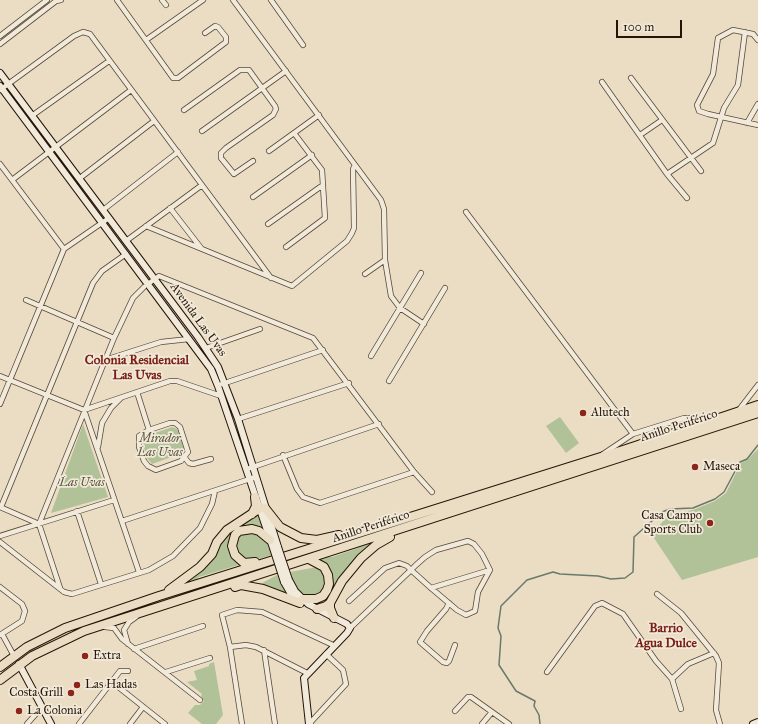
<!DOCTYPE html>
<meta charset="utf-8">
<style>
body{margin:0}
#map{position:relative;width:758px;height:724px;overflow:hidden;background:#eaddc4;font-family:"IM FELL Great Primer",serif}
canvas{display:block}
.scale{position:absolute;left:616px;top:20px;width:66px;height:18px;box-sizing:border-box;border:2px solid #261507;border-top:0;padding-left:5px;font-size:12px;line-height:14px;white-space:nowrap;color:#261507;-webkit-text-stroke:3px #f1e9d9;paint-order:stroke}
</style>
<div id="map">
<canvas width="758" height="724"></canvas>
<div class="scale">100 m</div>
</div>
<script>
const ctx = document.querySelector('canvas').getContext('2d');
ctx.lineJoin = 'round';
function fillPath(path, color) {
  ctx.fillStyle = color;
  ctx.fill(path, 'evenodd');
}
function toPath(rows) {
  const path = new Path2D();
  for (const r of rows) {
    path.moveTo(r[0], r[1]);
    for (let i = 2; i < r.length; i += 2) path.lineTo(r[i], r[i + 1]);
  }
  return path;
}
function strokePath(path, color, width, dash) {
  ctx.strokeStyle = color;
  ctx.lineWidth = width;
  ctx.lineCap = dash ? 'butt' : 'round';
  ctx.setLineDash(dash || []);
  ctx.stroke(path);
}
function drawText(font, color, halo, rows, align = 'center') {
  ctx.font = font + ' "IM FELL Great Primer",serif';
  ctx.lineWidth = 3.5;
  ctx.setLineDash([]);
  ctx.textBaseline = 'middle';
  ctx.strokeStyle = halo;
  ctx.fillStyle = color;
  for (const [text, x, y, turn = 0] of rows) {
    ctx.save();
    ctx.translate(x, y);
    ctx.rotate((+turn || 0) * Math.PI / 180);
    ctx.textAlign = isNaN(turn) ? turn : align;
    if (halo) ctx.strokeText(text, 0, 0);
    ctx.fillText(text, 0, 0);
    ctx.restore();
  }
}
fillPath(toPath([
 [560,417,579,443,566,453,546,426],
 [83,424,108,497,51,513],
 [172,427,177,429,179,433,184,450,177,455,152,464,147,458,142,441,144,437],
 [758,449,758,557,682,580,652,535,671,511,683,512,693,510,715,501,726,493,741,463,748,459],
 [259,509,275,554,199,577,190,587,179,590,185,580,217,542],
 [374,538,376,545,330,603,317,609,259,588,262,583,279,574,317,567,317,557,332,557,358,548,365,541],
 [214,662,223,715,216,724,202,724,188,713,195,705,200,705,204,701,201,696,202,694,187,682,197,680,194,671,209,666,209,664]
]), '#b1c299');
strokePath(toPath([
 [540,724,539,715,534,706,535,701,516,691,499,665,501,636,498,628,501,606,527,580,553,572,560,574,598,576,611,579,625,578,633,572,634,537,662,512,670,509,693,508,715,499,724,492,740,462,747,459,758,445]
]), '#6a796c', 1.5);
const street = toPath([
 [117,0,173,78,178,78,226,42,226,37,218,27,215,26,205,33],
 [162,0,166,5],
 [233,0,381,200,384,209,385,260,391,296,400,308,424,324],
 [271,0,303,45],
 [0,36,47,0],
 [146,40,203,0],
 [758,40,753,34,733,30,718,38,713,74,697,105,699,111,708,114,758,125],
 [0,44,56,1,61,0],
 [631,78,701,171],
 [602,82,667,174,687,198],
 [0,90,74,36,83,32,90,34,271,278],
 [184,110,240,70,249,70,275,106,276,109,273,115,226,148,221,153,221,158,234,174,253,161],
 [33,115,109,61],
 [747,123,758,104],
 [202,131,286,71],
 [640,135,662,120],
 [269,151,319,115],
 [0,164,64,249],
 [667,174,713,143,724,108,738,85,745,32],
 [80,178,154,121],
 [12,180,131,90],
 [253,197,312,155],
 [170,208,201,248],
 [103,210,178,152],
 [466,212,633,434],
 [268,224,323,185],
 [146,226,292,286,347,241,352,233,354,228,353,169,355,165],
 [126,241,202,185],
 [286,247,325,218,322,170,294,133],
 [365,274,385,260],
 [148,284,159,276,313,338,414,472,432,492],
 [26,300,114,338],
 [206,348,260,329],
 [371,356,421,273],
 [105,360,161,342,189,339],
 [0,376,84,410,170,381,177,381,221,396],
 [389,381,445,288],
 [222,384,323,350],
 [137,392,149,430],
 [0,404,64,249,109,218],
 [84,410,139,572],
 [738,411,758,385],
 [238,419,349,383],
 [170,423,175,423,180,427,188,452,181,461,156,470,148,466,144,461,139,447,139,436,149,430,170,423],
 [98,447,102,423,111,408,121,398],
 [603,454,633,434,684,418,710,419],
 [283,455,297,489,303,497,320,503,414,472],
 [185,458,189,463,193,464,211,459],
 [250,468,379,424],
 [0,507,39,524],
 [1,507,93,283,102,271,126,254],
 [77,511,101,584],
 [122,521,256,477],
 [0,536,114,500],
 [0,542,64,592,72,594,149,570,173,556,200,528,212,504,215,491],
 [0,587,22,604,25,611,22,621,0,635],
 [60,588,39,524,114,338,133,298,144,287],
 [431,588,490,570],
 [657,594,681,613,716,656,719,663,716,710,720,724],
 [349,601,385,568,399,563,407,566,411,570,431,588,457,610,466,615,475,611,478,592,490,570,482,554,474,544,468,541,436,550,425,557,416,565,411,570,350,628],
 [449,603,446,609,427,631,420,642,443,662,447,663,449,661,455,645],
 [105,627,114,628,122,639,200,700],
 [2,634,14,656],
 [128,644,124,630,129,622,136,617],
 [230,647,246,645,256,647,307,673],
 [134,649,203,626],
 [264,650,275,724],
 [166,672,210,658],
 [547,672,595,606,602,603,623,614,656,661,672,679,681,709],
 [672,679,688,664,714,653],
 [112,682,165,724],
 [455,711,468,697,471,697,509,724],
 [27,724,42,707],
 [79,724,120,671,128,671],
 [130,724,143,707],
 [242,724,230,647,222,615,237,610,262,612,335,646],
 [311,724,310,723,346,684,343,670,326,654],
 [482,724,492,712]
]);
const secondary = toPath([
 [0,73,198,337,218,367,238,419,278,547],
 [0,86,211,369,218,386,273,548],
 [289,580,295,591,308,604,347,624,350,628,347,633,304,678,309,724],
 [284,582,292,596,298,601],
 [19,664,51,724],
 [753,724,758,722]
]);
const highway = toPath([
 [265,508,280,527,301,538,317,540,339,535],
 [252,514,256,506,255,497],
 [255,562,244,563,235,555,232,546,235,535,239,531,252,529,259,531,270,540],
 [235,587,241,585,263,589,300,603],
 [169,590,200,567,212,554,217,542,227,530,259,509],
 [303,599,316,599,323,596,327,590,329,584,328,575,324,567,309,559],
 [330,603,330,608,334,618],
 [317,609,326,606,330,603,342,581,361,558,376,545,390,537],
 [0,667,27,647,65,628,159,596,623,450,758,405],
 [0,680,32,656,84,631,758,413]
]);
strokePath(street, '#574736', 6);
strokePath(secondary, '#261507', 8);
strokePath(highway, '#261507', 10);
strokePath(street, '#f1e9d9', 4.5);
strokePath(secondary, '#f1e9d9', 6);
strokePath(highway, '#eaddc4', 8);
const secondaryBridge = toPath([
 [278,547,289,580],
 [273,548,284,582]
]);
strokePath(secondaryBridge, '#261507', 8, []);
strokePath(secondaryBridge, '#f1e9d9', 6);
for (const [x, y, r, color] of [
 [583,413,4,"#8f2418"],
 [695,467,4,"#8f2418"],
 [710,523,4,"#8f2418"],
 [85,656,4,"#8f2418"],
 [77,685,4,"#8f2418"],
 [71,693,4,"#8f2418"],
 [19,711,4,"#8f2418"]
]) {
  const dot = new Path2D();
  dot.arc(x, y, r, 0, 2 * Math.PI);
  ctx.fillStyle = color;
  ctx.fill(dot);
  strokePath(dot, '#f1e9d9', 1.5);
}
drawText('12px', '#261507', '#f1e9d9', [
 ["Avenida Las Uvas",198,320,54],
 ["Anillo Periférico",679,426,-18],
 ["Anillo Periférico",371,527,-18]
]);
drawText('12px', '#261507', '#f1e9d9', [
 ["Alutech",591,413],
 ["Maseca",703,467],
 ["Casa Campo",702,516,"right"],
 ["Sports Club",702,530,"right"],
 ["Extra",93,656],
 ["Las Hadas",85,685],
 ["Costa Grill",63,693,"right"],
 ["La Colonia",27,711]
], 'left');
drawText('italic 12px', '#57523a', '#f1e9d9', [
 ["Mirador",160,439],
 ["Las Uvas",160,453],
 ["Las Uvas",82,483]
]);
drawText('bold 13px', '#7a1f14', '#f1e9d9', [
 ["Colonia Residencial",137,361],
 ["Las Uvas",137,376],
 ["Barrio",666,629],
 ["Agua Dulce",666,644]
]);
</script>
